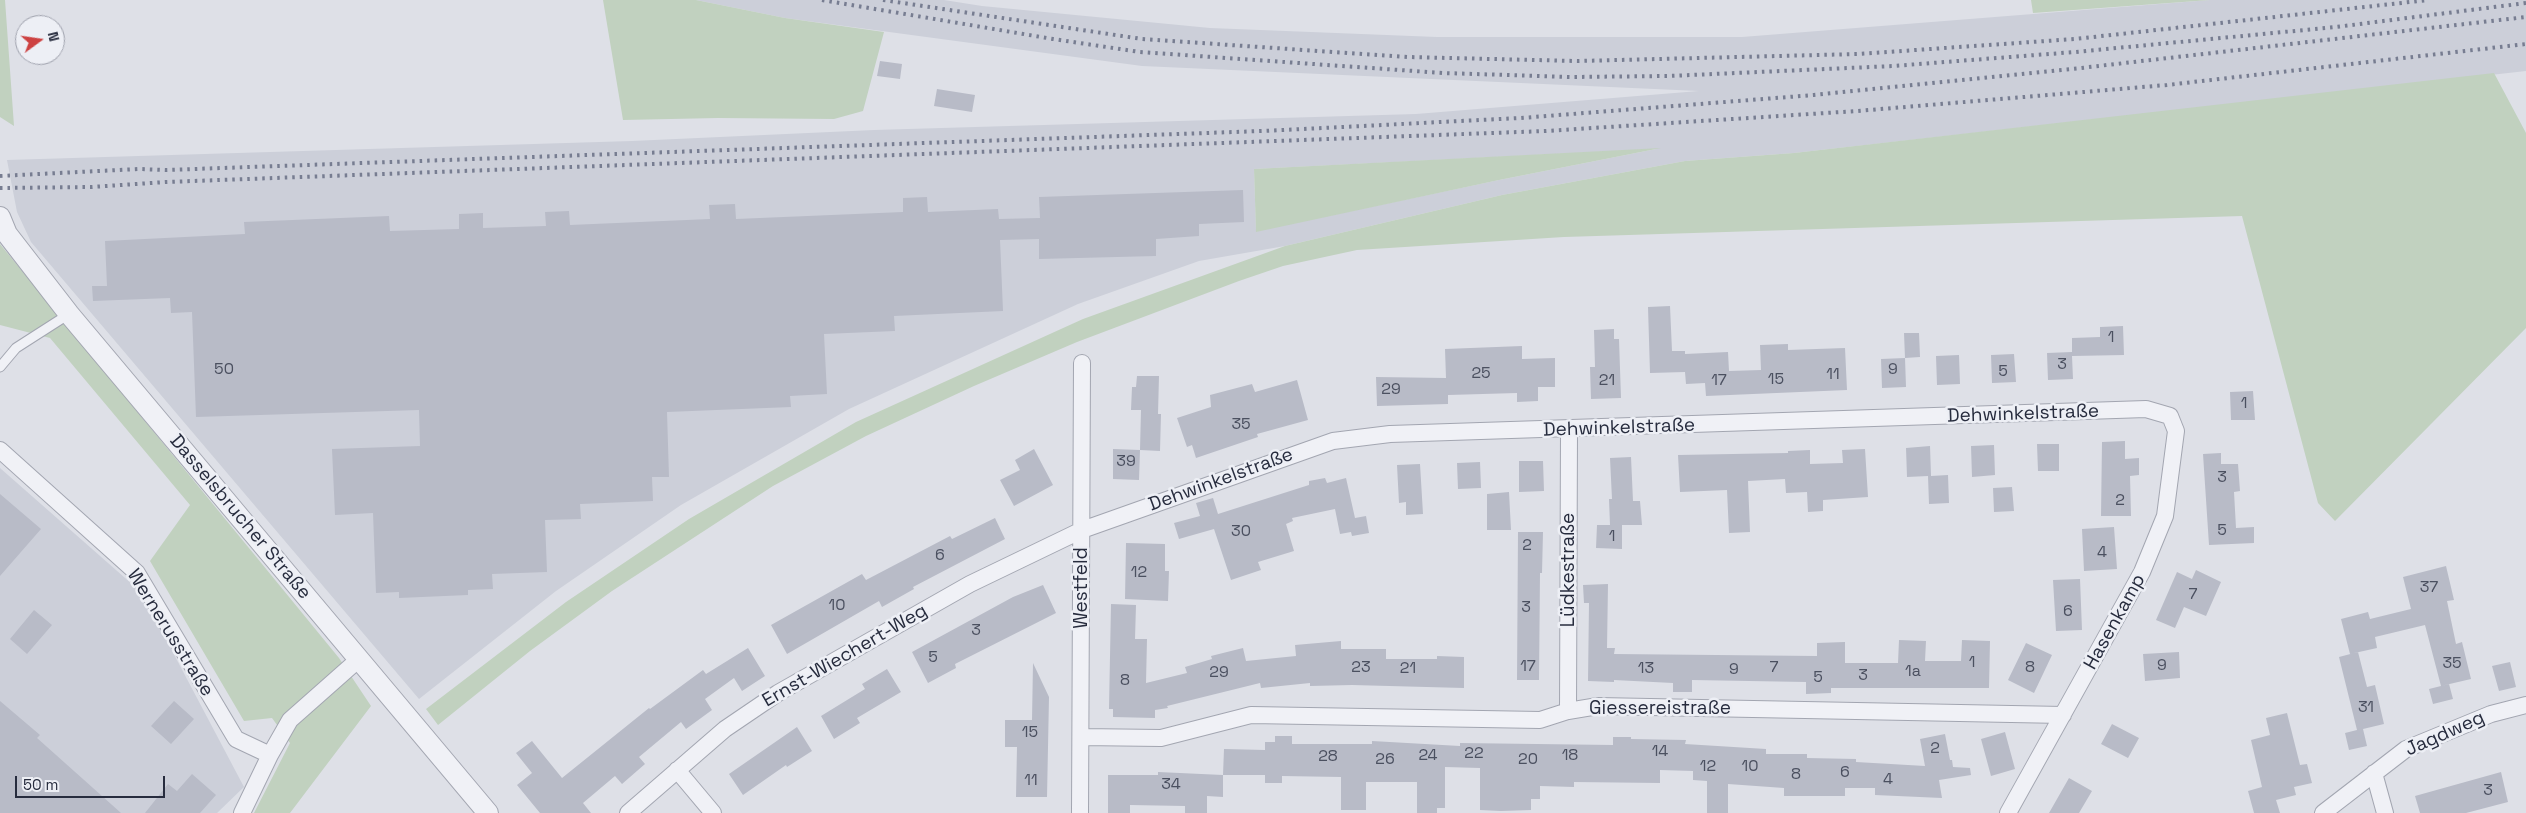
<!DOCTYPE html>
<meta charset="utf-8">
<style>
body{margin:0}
#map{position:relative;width:2526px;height:813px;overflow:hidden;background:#dee0e7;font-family:"Space Grotesk",sans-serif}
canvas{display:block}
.north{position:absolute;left:15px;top:15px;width:50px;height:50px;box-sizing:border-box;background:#edeff5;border:1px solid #9ea1ac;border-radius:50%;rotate:76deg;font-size:14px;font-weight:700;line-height:20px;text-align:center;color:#272c3e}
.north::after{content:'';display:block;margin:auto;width:18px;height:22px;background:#cd4242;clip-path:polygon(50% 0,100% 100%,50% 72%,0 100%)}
.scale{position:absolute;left:15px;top:776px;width:150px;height:22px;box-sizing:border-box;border:2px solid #272c3e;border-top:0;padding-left:6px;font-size:15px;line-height:18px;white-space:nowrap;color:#272c3e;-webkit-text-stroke:4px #edeff5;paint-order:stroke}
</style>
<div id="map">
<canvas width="2526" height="813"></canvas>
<div class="north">N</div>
<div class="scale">50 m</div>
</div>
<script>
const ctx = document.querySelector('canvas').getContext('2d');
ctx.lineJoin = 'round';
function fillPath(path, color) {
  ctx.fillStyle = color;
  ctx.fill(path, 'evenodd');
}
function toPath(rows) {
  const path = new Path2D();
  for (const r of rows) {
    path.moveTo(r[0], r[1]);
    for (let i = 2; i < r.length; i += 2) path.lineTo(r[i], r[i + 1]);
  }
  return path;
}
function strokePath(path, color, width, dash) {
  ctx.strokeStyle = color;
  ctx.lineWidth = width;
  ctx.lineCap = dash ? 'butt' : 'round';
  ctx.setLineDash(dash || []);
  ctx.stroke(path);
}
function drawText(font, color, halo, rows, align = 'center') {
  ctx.font = font + ' "Space Grotesk",sans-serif';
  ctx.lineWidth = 5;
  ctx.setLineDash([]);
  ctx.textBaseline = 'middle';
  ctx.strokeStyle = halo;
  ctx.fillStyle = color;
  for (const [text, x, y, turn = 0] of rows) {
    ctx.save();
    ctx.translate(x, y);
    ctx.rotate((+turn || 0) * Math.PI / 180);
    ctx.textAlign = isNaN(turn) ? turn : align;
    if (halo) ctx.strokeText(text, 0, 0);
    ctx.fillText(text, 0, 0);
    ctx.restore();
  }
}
fillPath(toPath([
 [696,0,944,0,982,6,1210,28,1437,37,1742,37,2210,0,2526,0,2526,71,1794,153,1685,161,1502,195,1285,246,1199,261,1078,304,849,409,681,505,556,591,419,699,31,242,17,212,7,160,632,141,874,130,1416,114,1699,91,1142,66,785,18],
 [1656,149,1499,180,1256,231,1254,169],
 [0,468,141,592,244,787,217,813,0,813]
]), '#cccfd9');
fillPath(toPath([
 [0,0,5,0,14,126,0,117],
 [603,0,696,0,785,18,884,32,863,111,834,119,718,118,623,120],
 [2031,0,2210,0,2033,13],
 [2494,73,2526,133,2526,328,2335,521,2318,503,2242,216,1564,237,1357,250,1283,266,1239,281,1077,342,974,386,866,436,773,486,612,591,530,651,438,725,426,709,566,602,689,519,856,422,1083,319,1285,246,1502,195,1685,161,1794,153],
 [1661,148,1499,180,1256,232,1254,169],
 [0,244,339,658,371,706,290,813,254,813,290,743,272,718,244,721,150,561,190,505,50,338,0,325]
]), '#c1d1bf');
fillPath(toPath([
 [880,61,902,64,900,79,877,76],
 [937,89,975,95,972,112,934,106],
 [1243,190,1244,222,1199,224,1199,236,1156,239,1156,256,1039,259,1039,239,1000,240,1003,311,894,316,895,331,824,334,827,394,790,396,791,407,667,412,669,477,652,477,653,501,580,504,581,519,545,520,547,572,492,574,493,589,468,590,468,595,399,598,399,592,376,593,373,513,335,515,332,449,420,446,419,410,196,417,192,312,171,313,170,298,93,301,92,286,107,286,105,241,245,234,244,222,389,216,390,231,459,229,459,214,483,213,483,228,546,226,545,212,569,211,570,225,710,219,709,205,735,204,736,219,903,212,903,198,927,197,928,212,998,209,999,219,1040,218,1039,197],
 [1670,306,1672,351,1685,351,1685,354,1728,352,1729,371,1761,370,1760,345,1788,344,1788,350,1845,348,1847,390,1706,396,1705,383,1686,384,1685,372,1650,373,1648,307],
 [2123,326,2124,355,2072,356,2073,379,2048,380,2047,353,2072,352,2072,338,2100,337,2100,327],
 [1614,329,1614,339,1619,339,1621,398,1591,399,1590,367,1595,367,1594,330],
 [1904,333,1919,333,1920,357,1905,358],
 [1522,346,1522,359,1555,358,1555,387,1538,387,1538,401,1517,402,1517,393,1448,395,1448,404,1377,406,1376,377,1446,378,1445,349],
 [2014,354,2016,382,1992,383,1991,355],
 [1959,355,1960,384,1937,385,1936,356],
 [1905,358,1906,387,1882,388,1881,359],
 [1137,376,1159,376,1158,414,1161,414,1160,451,1140,450,1141,410,1131,410,1132,387,1136,387],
 [1297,380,1308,420,1257,434,1258,437,1196,458,1192,445,1187,447,1177,418,1211,407,1210,395,1252,384,1255,392],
 [2253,391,2255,420,2231,420,2230,392],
 [2125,441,2125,459,2139,458,2139,475,2130,476,2131,516,2101,516,2102,442],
 [2037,444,2059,444,2059,471,2038,471],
 [1994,445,1995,475,1972,477,1971,446],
 [1930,446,1931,476,1948,475,1949,503,1929,504,1928,476,1907,477,1906,448],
 [1034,449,1053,485,1014,506,1000,480,1020,470,1015,460],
 [1113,449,1140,450,1139,480,1113,479],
 [1865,449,1868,497,1823,500,1823,511,1808,512,1807,492,1786,493,1785,479,1748,481,1750,532,1729,533,1727,490,1680,492,1678,455,1788,453,1788,451,1810,450,1810,464,1843,463,1842,450],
 [2221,453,2221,464,2238,464,2240,491,2234,492,2236,528,2254,527,2254,543,2209,545,2203,454],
 [1631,457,1633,501,1640,501,1642,525,1610,525,1609,499,1612,499,1610,458],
 [1519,461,1543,461,1544,491,1519,492],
 [1480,462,1481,488,1458,489,1457,463],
 [1420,464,1423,514,1406,515,1406,502,1399,503,1397,465],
 [1325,478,1327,483,1346,478,1355,518,1366,516,1369,533,1352,536,1351,532,1340,534,1335,509,1292,518,1293,521,1286,524,1294,551,1258,562,1261,570,1231,580,1214,529,1179,539,1174,523,1200,516,1196,503,1213,498,1218,514,1309,485,1309,481],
 [2012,487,2014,511,1994,512,1993,488],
 [1509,492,1511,530,1487,530,1487,494],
 [0,494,41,529,0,576],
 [995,518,1005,539,913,587,914,589,882,607,879,601,787,654,771,625,862,574,866,580,950,536,952,539],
 [1597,525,1622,525,1622,549,1596,548],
 [2114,527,2117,569,2084,571,2082,529],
 [1518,532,1543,532,1542,573,1540,573,1539,680,1517,680],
 [1126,543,1165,544,1165,571,1169,571,1168,601,1125,599],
 [2446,566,2454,600,2447,601,2456,644,2462,642,2471,679,2441,686,2425,625,2375,637,2377,648,2350,654,2341,619,2368,612,2370,619,2411,609,2403,577],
 [2196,570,2221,582,2206,616,2184,607,2175,628,2156,620,2177,572,2192,579],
 [2080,579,2082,630,2056,631,2053,580],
 [1608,584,1607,648,1615,648,1614,654,1817,656,1817,643,1845,642,1845,663,1898,663,1899,640,1926,641,1925,661,1961,661,1962,640,1990,641,1989,688,1831,688,1831,693,1806,694,1806,682,1692,680,1692,692,1673,692,1673,683,1614,680,1614,682,1588,681,1589,603,1584,603,1583,585],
 [1043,585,1056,613,955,664,956,668,928,683,912,652,1013,597],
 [1111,604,1136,605,1135,639,1147,639,1146,683,1187,673,1185,667,1212,659,1211,656,1243,648,1246,661,1296,656,1295,645,1341,641,1341,649,1386,649,1386,659,1437,659,1437,656,1464,657,1464,688,1352,685,1310,686,1310,683,1261,688,1260,683,1167,706,1168,708,1155,710,1155,718,1113,717,1113,709,1109,709],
 [34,610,52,625,27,654,10,639],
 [2026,643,2052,655,2034,693,2008,680],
 [748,648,765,676,742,691,734,678,705,699,712,710,686,729,681,722,639,757,645,764,622,784,615,776,583,803,591,813,540,813,517,785,532,773,516,753,532,741,562,778,649,708,650,709,703,670,706,674],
 [2179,652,2180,678,2145,681,2143,654],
 [2358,652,2367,687,2375,685,2384,724,2363,729,2367,746,2349,750,2345,733,2357,730,2339,657],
 [2510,662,2516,687,2499,691,2492,666],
 [1033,663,1049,697,1047,797,1016,797,1017,747,1005,747,1005,720,1032,720],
 [887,669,901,692,857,718,860,723,834,739,821,716,865,689,862,684],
 [2449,684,2453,699,2433,704,2429,689],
 [0,701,40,735,37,738,121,813,0,813],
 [174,701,194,719,171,744,151,726],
 [2287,713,2300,765,2307,764,2312,783,2294,787,2296,795,2276,800,2280,813,2254,813,2248,791,2262,787,2251,740,2270,735,2266,718],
 [2112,724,2139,738,2128,758,2101,744],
 [797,727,812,751,787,767,786,765,743,795,729,774],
 [2005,732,2015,769,1991,776,1981,739],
 [1945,734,1950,760,1952,760,1953,767,1970,768,1971,775,1939,780,1942,798,1875,795,1875,788,1845,788,1845,796,1784,796,1784,788,1728,784,1728,813,1707,813,1707,781,1693,780,1693,771,1660,770,1660,783,1574,782,1574,787,1540,786,1540,799,1531,799,1531,810,1501,811,1480,810,1480,768,1445,767,1445,808,1437,808,1437,813,1417,813,1417,782,1366,782,1366,810,1341,810,1341,777,1282,776,1282,783,1265,783,1265,775,1223,775,1224,749,1265,750,1265,742,1275,742,1275,736,1292,736,1292,744,1372,744,1372,741,1460,746,1460,743,1613,745,1613,737,1631,737,1631,739,1686,740,1685,744,1766,749,1766,754,1807,754,1807,758,1856,759,1856,762,1925,766,1920,739],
 [1158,772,1223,775,1223,797,1207,796,1207,813,1185,813,1185,806,1130,805,1130,813,1108,813,1108,775,1158,775],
 [2501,772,2508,802,2466,813,2420,813,2415,796],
 [192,774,216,795,200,813,145,813,168,784,177,791],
 [2069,778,2092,791,2079,813,2049,813]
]), '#b8bbc7');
const service = toPath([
 [0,367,16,348,69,314]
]);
const minor = toPath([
 [0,450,137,573,236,739,270,755],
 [1568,711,1569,430],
 [1081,737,1161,738,1251,715,1540,720,1568,711,1598,706,2063,715],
 [677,770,713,813],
 [2374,773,2385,813],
 [242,813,270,755,290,720,359,659],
 [628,813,725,729,778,693,970,584,1082,530,1333,441,1390,434,2146,409,2170,416,2176,431,2165,516,2142,572,2008,813],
 [1080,813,1082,363],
 [2323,813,2406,749,2491,714,2526,705]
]);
const tertiary = toPath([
 [0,217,7,234,69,314,488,813]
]);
strokePath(service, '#a3a6b1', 11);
strokePath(minor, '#a3a6b1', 18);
strokePath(tertiary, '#a3a6b1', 22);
strokePath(service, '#f0f1f6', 9);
strokePath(minor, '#f0f1f6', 16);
strokePath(tertiary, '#f0f1f6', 20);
strokePath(toPath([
 [822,0,1053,39,1140,52,1443,73,1570,77,1668,76,1893,66,2075,52,2336,27,2526,3],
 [883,0,1142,39,1407,57,1577,61,1858,54,2075,39,2428,0],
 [0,176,139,169,166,170,1262,131,1521,118,1814,95,2081,68,2526,17],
 [0,188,91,187,166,182,1546,131,1857,111,2167,85,2526,44]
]), '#777d91', 4, [2.5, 5]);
drawText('16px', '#4b5060', null, [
 ["1",2111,338],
 ["3",2062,365],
 ["50",224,370],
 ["9",1893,370],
 ["5",2003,372],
 ["25",1481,374],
 ["11",1833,375],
 ["15",1776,380],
 ["21",1607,381],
 ["17",1719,381],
 ["29",1391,390],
 ["1",2244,404],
 ["35",1241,425],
 ["39",1126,462],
 ["3",2222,478],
 ["2",2120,501],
 ["5",2222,531],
 ["30",1241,532],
 ["1",1612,537],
 ["2",1527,546],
 ["4",2102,553],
 ["6",940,556],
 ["12",1139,573],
 ["37",2429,588],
 ["7",2193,595],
 ["10",837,606],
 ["3",1526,608],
 ["6",2068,612],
 ["3",976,631],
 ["5",933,658],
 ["1",1972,663],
 ["35",2452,664],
 ["9",2162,666],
 ["17",1528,667],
 ["23",1361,668],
 ["7",1774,668],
 ["8",2030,668],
 ["21",1408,669],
 ["13",1646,669],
 ["9",1734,670],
 ["1a",1913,672],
 ["29",1219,673],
 ["3",1863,676],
 ["5",1818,678],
 ["8",1125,681],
 ["31",2366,708],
 ["15",1030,733],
 ["2",1935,749],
 ["14",1660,752],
 ["22",1474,754],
 ["24",1428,756],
 ["18",1570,756],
 ["28",1328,757],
 ["26",1385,760],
 ["20",1528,760],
 ["12",1708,767],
 ["10",1750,767],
 ["6",1845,773],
 ["8",1796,775],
 ["4",1888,780],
 ["11",1031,781],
 ["34",1171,785],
 ["3",2488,791]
]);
drawText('19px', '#272c3e', '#edeff5', [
 ["Dehwinkelstraße",2023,414,-2],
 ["Dehwinkelstraße",1619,428,-2],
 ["Dehwinkelstraße",1221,480,-20],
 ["Dasselsbrucher Straße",240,517,50],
 ["Lüdkestraße",1569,570,-90],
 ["Westfeld",1082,588,-90],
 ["Hasenkamp",2115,622,-61],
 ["Wernerusstraße",170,633,58],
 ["Ernst-Wiechert-Weg",845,656,-30],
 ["Giessereistraße",1660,709],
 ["Jagdweg",2445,734,-24]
]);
</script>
